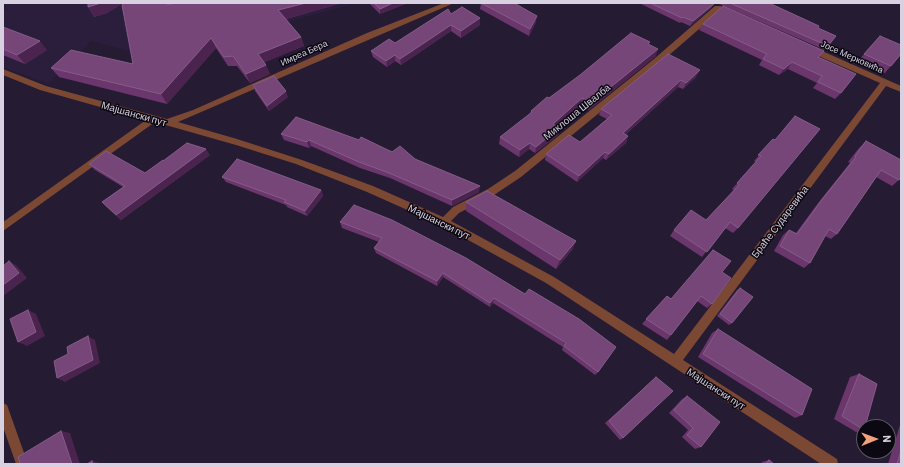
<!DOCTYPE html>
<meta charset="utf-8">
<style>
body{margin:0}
#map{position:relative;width:904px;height:467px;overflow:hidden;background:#251b32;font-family:Barlow,sans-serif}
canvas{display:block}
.frame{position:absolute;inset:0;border:4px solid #d7d1e1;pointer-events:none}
.north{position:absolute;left:856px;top:419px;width:40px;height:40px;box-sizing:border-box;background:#0c0812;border:1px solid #5d5865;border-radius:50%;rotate:89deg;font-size:11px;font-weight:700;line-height:16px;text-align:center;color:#d7d1e1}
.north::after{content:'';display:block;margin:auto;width:14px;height:18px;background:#f1a17c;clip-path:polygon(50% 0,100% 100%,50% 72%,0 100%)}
</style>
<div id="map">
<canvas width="904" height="467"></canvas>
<div class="frame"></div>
<div class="north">N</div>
</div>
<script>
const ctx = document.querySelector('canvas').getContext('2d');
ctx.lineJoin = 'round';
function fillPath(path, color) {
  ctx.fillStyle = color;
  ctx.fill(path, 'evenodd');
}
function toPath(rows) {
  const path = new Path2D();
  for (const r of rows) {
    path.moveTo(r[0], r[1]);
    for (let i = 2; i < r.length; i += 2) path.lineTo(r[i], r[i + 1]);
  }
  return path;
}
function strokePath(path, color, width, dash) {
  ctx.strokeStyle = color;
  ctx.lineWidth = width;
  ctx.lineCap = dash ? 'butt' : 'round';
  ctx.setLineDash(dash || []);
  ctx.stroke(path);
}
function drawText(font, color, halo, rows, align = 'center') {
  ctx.font = font + ' Barlow,sans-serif';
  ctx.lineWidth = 3;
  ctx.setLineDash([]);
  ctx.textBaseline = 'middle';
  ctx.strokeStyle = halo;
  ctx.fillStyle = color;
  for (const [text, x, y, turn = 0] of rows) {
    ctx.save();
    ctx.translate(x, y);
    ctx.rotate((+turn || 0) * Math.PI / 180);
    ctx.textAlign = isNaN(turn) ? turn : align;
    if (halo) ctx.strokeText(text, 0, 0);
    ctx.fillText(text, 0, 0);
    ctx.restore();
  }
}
fillPath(toPath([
 [4,3,357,3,155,58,91,41,48,84,3,67,3,10,7,9]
]), '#2a1e3c');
fillPath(toPath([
 [444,3,454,3,178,122,237,139,302,160,373,186,443,217,453,207,488,189,515,171,654,59,715,6,721,6,721,10,660,63,521,177,494,195,459,213,451,221,554,277,674,354,880,83,807,51,807,47,813,47,901,86,901,92,886,86,683,360,837,459,838,464,821,464,546,283,441,225,367,192,296,164,236,145,155,122,3,231,3,222,146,120,40,90,3,75,3,69,46,86,167,119,193,110,367,33,444,3],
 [3,403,7,405,28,464,16,464,3,427,3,403]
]), '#7b4834');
fillPath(toPath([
 [88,3,167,3,168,5,342,3,286,19,301,37,304,46,264,62,270,74,250,83,237,66,228,66,216,48,167,104,59,77,51,68,133,64,123,4,123,3,107,13,94,17,88,7],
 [369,3,408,3,380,14],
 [481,3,536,22,529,36,480,9],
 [639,3,712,3,711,8,690,26,681,22,680,23],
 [717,3,769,3,818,28,836,36,825,50],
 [451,14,480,18,480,25,461,38,451,31,401,65,395,61,387,67,373,57,371,51,395,43],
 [703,24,824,51,819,57,841,93,835,99,813,88,817,83,788,69,779,75,759,65,762,60,699,30],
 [3,27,47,50,25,64,3,55],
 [880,36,901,54,885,73,858,61],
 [649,44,656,56,589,110,580,105,556,126,559,128,558,135,535,153,529,149,519,157,499,144,500,137,530,114,531,111,549,98],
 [668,54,696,77,683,89,678,87,625,135,628,136,626,143,606,160,603,158,577,182,545,160,546,154,580,142,607,119,599,115,601,109],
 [253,85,288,97,269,111,255,91],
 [281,134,359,140,415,159,479,192,452,206,390,178,360,168,311,146,309,148,284,140],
 [773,139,738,228,733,233,725,228,702,257,670,236,674,230,706,220,734,190,732,189,756,162,754,161],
 [866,141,899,180,892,186,876,177,837,234,831,239,825,236,810,263,804,268,774,251,783,235,789,230,796,233,818,203,850,163,848,162,859,148],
 [210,155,121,220,102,202,123,187,95,170,89,164,145,173,163,161],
 [222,177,321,190,323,196,307,216,287,207,286,205,226,182],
 [466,202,576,241,572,250,556,269,466,211],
 [340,222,466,258,598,372,595,375,562,350,563,347,493,303,490,307,443,277,437,286,376,253,374,248,379,242,342,228],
 [722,272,712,304,707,308,697,301,671,335,667,340,642,324,667,296,671,299],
 [740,288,732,323,729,325,717,316,737,290],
 [718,329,802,415,795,418,698,357,712,333],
 [859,374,864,430,856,432,834,419,850,377],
 [656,377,623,438,620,440,605,423],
 [687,396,701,447,695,449,682,437,688,430,669,413,682,399],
 [901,424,901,464,888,464,900,425],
 [769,460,774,464,761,464,762,462]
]), '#6a366c');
fillPath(toPath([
 [101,3,123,3,107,13,94,17,88,7],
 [306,3,342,3,282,20,278,10],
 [393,3,408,3,380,14,380,9],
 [714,4,711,8,690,26,693,21],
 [537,16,536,22,529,36,530,29],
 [480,18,480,25,461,38,461,31],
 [451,25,451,31,401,65,400,59],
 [301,37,304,46,261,64,258,54],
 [211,38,216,48,167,104,161,94],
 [40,41,47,50,25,64,17,55],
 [658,49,656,56,589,110,591,103],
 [395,55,395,61,387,67,386,61],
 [792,62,788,69,779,75,784,69],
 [266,65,270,74,250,83,246,74],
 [700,70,696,77,683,89,686,83],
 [681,80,678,87,620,139,623,133],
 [286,91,288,97,269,111,267,106],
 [582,98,580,105,551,130,553,124],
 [559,128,558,135,535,153,536,147],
 [628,136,626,143,606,160,609,154],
 [309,140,311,146,309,148,307,142],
 [530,143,529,149,519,157,520,150],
 [206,149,210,155,121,220,116,215],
 [605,152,603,158,577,182,579,176],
 [480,186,479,192,452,206,452,200],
 [321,190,323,196,307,216,305,211],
 [576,241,572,250,556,269,560,260],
 [9,261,17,266,27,278,3,296,3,285],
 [443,273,443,277,437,286,437,281],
 [494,298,493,303,490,307,490,303],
 [28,310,36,314,45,336,27,346,18,342],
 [88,336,95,340,100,363,65,382,57,378],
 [61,431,70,433,80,464,72,464],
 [92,461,100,463,100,464,93,464]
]), '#4a244f');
const building = toPath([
 [88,3,101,3,88,7,88,3],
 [124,3,166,3,167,5,175,3,306,3,278,10,301,37,258,54,266,65,246,74,233,56,224,57,211,38,161,94,51,68,71,50,133,64,122,5,124,3],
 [374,3,393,3,380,9,374,3],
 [481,3,514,3,537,16,530,29,481,3],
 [650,3,712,3,714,4,693,21,683,17,682,18,650,3],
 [730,3,769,3,819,26,818,28,836,36,828,46,730,3],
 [723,6,824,51,818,57,856,74,841,93,818,82,822,76,792,62,784,69,763,59,767,54,703,24,723,6],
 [462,7,480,18,461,31,451,25,400,59,395,55,386,61,371,51,389,39,395,43,448,9,451,14,462,7],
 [3,27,40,41,17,55,3,49,3,27],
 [631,33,650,42,648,44,658,49,591,103,582,98,553,124,559,128,536,147,530,143,520,150,500,137,532,112,531,111,547,97,549,98,580,75,631,33],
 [880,36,901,45,901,54,891,66,864,54,880,36],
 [668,54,700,70,686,83,681,80,623,133,628,136,609,154,605,152,579,176,546,154,569,135,580,142,612,115,601,109,668,54],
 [274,76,286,91,267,106,253,85,274,76],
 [795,116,820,129,738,228,730,222,707,252,674,230,691,210,706,220,739,185,737,183,761,156,758,155,773,139,775,140,795,116],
 [296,117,359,140,361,137,392,152,400,146,415,159,480,186,452,200,389,173,359,162,309,140,307,142,281,134,296,117],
 [866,141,901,160,901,177,899,180,881,170,837,234,829,229,810,263,780,246,789,230,797,234,824,197,856,157,855,156,866,141],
 [187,143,206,149,116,215,102,202,125,186,89,164,106,151,145,173,163,160,163,161,187,143],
 [237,159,321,190,305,211,284,202,286,200,222,177,237,159],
 [487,191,576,241,560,260,466,202,487,191],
 [354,205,392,220,466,258,525,294,529,289,579,319,616,347,598,372,564,346,566,343,494,298,490,303,443,273,437,281,374,248,382,238,340,222,354,205],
 [713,250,731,261,722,272,731,278,712,304,701,296,671,335,646,319,667,296,671,299,713,250],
 [9,261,19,273,3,285,3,266,9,261],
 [740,288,753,297,732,323,720,314,740,288],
 [28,310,36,332,18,342,10,319,28,310],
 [718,329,812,389,802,415,703,354,718,329],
 [88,336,93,360,57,378,54,361,68,354,67,347,88,336],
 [859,374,877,384,865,427,864,427,864,430,842,416,859,374],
 [656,377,673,391,623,438,609,421,656,377],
 [687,396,720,422,701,447,687,435,693,428,674,410,687,396],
 [61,431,72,464,16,464,20,463,18,457,61,431],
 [901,451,901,464,897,464,901,451],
 [769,460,774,464,766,464,769,460],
 [92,461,93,464,87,464,92,461]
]);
fillPath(building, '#764678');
strokePath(building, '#855c89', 1);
drawText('9px', '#d7d1e1', '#0c0812', [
 ["Имреа Бера",304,53,-24],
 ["Јосе Мерковића",852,57,24]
]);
drawText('10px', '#d7d1e1', '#0c0812', [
 ["Миклоша Швалба",577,112,-39],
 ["Мајшански пут",134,114,16],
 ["Мајшански пут",439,222,26],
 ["Браће Сударевића",780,222,-53],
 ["Мајшански пут",716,389,33]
]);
</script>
